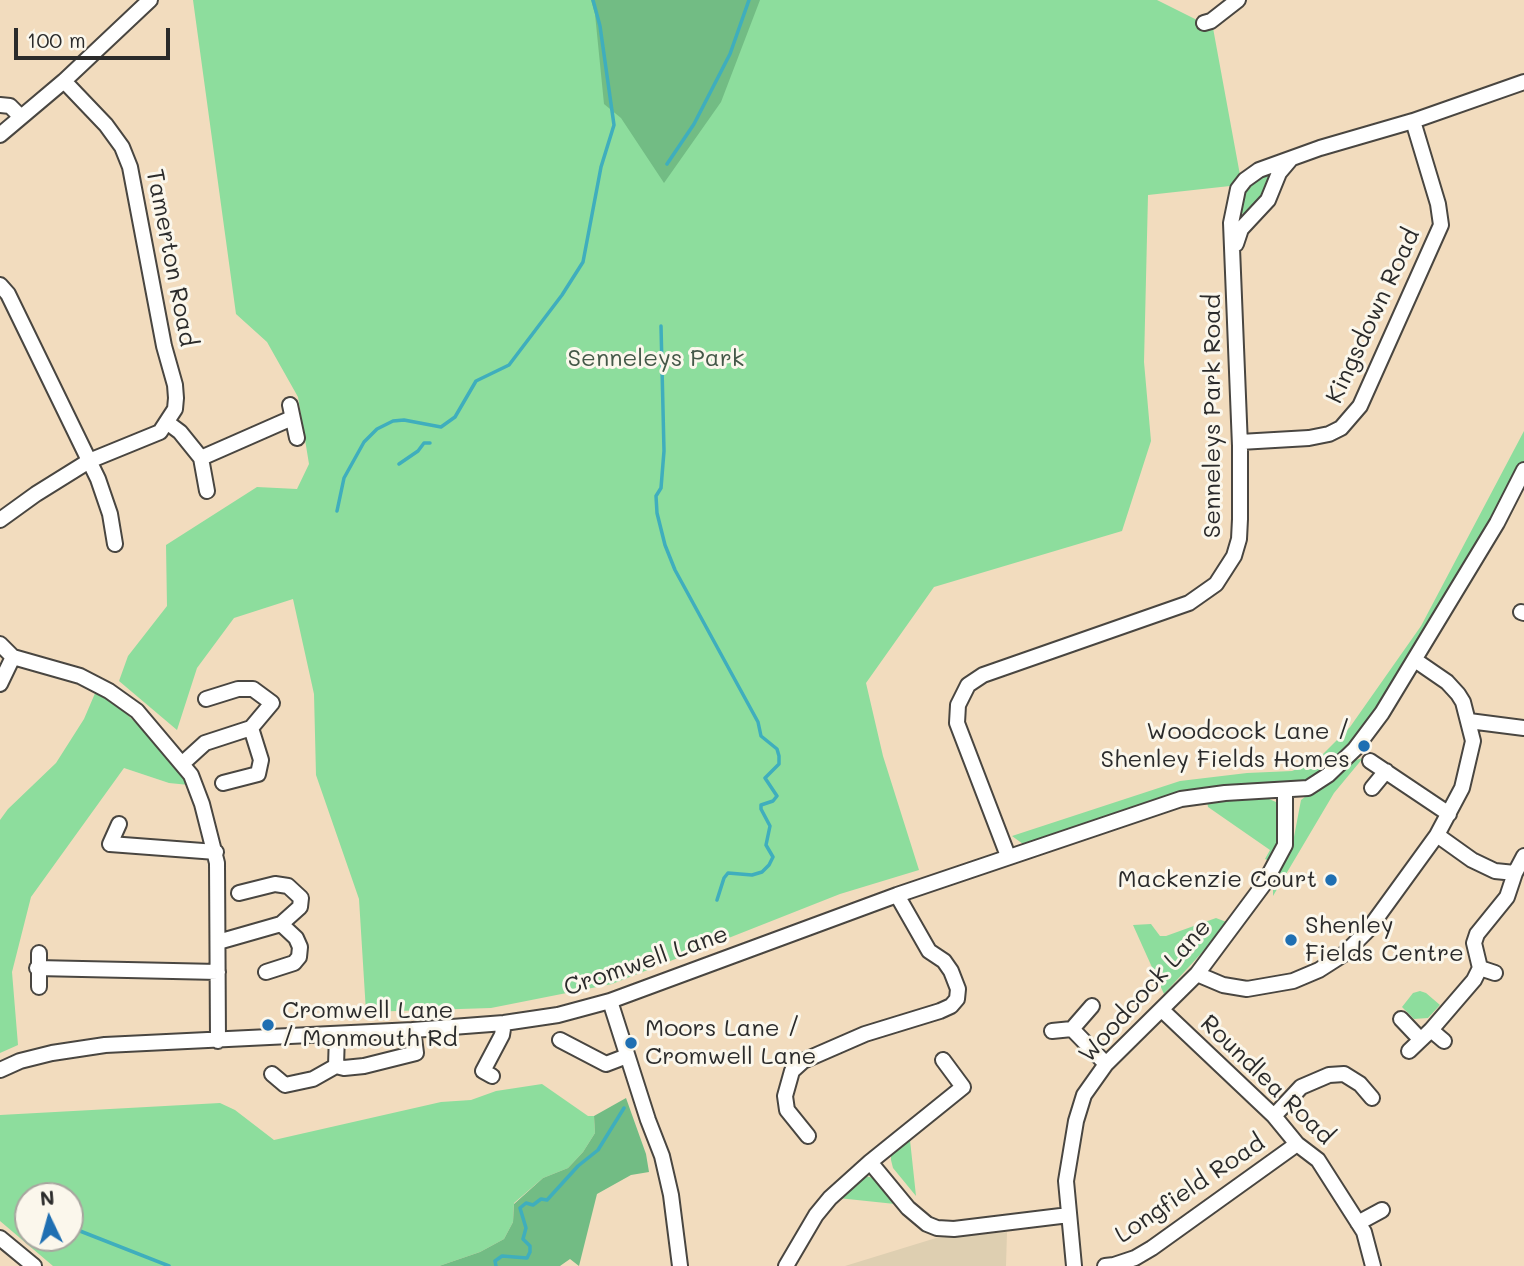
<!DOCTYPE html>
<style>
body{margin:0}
#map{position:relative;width:1524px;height:1266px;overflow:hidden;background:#f2dcbe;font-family:Mali,sans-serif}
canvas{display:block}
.north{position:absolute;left:14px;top:1182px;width:70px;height:70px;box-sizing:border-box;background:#fbf7ec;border:2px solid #a8a59f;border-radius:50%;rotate:355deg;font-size:19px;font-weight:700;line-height:28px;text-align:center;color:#2b2b2b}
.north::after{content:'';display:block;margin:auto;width:24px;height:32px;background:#1f6fb2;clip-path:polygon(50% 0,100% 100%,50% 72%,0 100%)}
.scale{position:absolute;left:14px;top:28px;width:156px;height:32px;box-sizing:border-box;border:4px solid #2b2b2b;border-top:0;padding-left:9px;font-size:21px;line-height:24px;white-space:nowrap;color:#2b2b2b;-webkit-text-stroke:5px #fbf7ec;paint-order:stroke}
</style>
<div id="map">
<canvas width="1524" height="1266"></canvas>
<div class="north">N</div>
<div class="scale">100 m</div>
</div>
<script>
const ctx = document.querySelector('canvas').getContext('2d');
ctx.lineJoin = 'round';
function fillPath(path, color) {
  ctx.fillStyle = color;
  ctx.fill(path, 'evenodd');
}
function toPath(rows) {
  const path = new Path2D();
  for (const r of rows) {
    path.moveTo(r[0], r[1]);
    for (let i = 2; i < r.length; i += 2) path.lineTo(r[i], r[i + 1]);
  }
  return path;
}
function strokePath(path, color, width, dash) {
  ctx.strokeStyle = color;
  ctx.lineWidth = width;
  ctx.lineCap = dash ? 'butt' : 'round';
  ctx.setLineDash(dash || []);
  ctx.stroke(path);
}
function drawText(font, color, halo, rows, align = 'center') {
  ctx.font = font + ' Mali,sans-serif';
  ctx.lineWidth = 6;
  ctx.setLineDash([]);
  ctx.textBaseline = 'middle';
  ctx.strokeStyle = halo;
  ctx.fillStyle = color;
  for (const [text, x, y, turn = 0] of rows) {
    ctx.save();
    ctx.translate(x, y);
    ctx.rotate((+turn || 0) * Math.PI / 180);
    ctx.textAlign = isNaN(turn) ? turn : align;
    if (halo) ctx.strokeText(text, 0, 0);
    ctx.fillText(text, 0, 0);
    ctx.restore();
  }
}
fillPath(toPath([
 [1007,1232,1006,1266,845,1266,936,1238]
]), '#decfb1');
fillPath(toPath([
 [193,0,1157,0,1213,28,1240,175,1230,186,1148,195,1144,362,1151,441,1122,531,934,587,866,683,883,756,919,870,840,894,612,984,491,1008,366,1012,359,899,316,775,314,694,293,599,234,618,197,668,177,730,119,681,128,656,167,606,166,545,257,487,297,489,309,464,298,397,267,342,236,314],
 [1267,172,1271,176,1273,183,1251,212,1243,214,1239,211,1241,191],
 [1524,431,1524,462,1497,511,1390,692,1348,748,1328,766,1310,779,1298,783,1269,784,1036,841,1023,844,1012,836,1180,781,1247,773,1292,771,1316,761,1350,727,1421,626],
 [96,691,113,701,159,745,182,772,189,785,169,783,124,768,31,897,12,972,18,1045,0,1053,0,820,8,809,56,763,84,719],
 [1363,758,1334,793,1273,896,1273,880,1288,856,1294,837,1301,800,1352,761],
 [1262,796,1276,802,1280,810,1282,839,1271,862,1265,859,1270,850,1208,807,1207,801],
 [1216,918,1229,923,1164,994,1133,925,1151,924,1160,936,1166,936],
 [1420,991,1426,993,1440,1005,1428,1018,1414,1019,1402,1007,1413,993],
 [542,1084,588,1116,594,1116,595,1133,583,1152,568,1168,543,1178,514,1203,513,1222,504,1239,480,1252,439,1266,53,1266,0,1221,0,1115,220,1103,235,1110,274,1140,441,1102,471,1100,496,1091],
 [28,1196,70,1196,70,1238,28,1238],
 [910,1140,916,1196,893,1168,891,1160,891,1154],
 [866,1176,873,1178,895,1204,838,1198]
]), '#8ddd9d');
fillPath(toPath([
 [591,0,760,0,721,102,664,183,621,118,604,104,595,14],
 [626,1098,646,1154,649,1172,631,1175,597,1194,579,1266,570,1259,560,1266,439,1266,480,1252,504,1239,513,1222,514,1204,543,1178,568,1168,583,1152,595,1133,594,1116]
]), '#72bc84');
strokePath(toPath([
 [667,164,694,124,730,54,749,0],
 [661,326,664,451,661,488,656,496,657,513,665,545,675,570,758,722,761,736,777,749,779,756,779,764,765,778,777,796,773,801,761,805,761,809,770,826,766,845,773,857,769,865,762,872,752,875,728,873,724,878,717,900],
 [399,464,418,451,424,443,430,443],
 [337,511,344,478,364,442,377,429,393,421,404,420,441,427,455,417,476,381,509,365,562,295,583,262,601,167,614,125,600,26,593,0],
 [80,1231,169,1266],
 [496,1266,495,1261,502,1256,527,1258,530,1252,530,1246,523,1239,526,1228,520,1208,526,1203,533,1205,541,1199,547,1200,578,1166,598,1150,624,1108]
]), '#3faebd', 3.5);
const minor = toPath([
 [1204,23,1211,21,1238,0],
 [0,105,10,106,20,116],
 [0,135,64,81,150,0],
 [1236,244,1241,229,1268,200,1279,173,1290,160],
 [0,285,8,294,98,479,110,514,115,544],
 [290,405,297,438],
 [168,423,180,432,201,458,207,491],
 [1240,442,1309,438,1329,434,1341,428,1360,406,1441,225,1438,204,1413,121],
 [201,458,292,418],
 [0,520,36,494,89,461,160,432,175,409,176,398,175,385,164,346,130,167,122,147,106,125,64,81],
 [1521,612,1524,613],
 [0,644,13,657,80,676,109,691,137,711,191,775,202,804,217,863,218,1041],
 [0,684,13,657],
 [206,699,238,689,253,689,272,703,251,728,261,760,258,774,223,783],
 [1469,721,1524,728],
 [1370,761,1449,814],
 [183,763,205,743,251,728],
 [1372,788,1386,771],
 [119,824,110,844,216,852],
 [1437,835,1472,860,1495,871,1515,873],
 [1008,856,957,723,958,705,968,685,983,675,1189,603,1216,584,1234,556,1239,539,1240,519,1240,446,1231,223,1238,189,1245,180,1259,170,1320,148,1413,121,1524,82],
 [239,893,275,884,288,886,301,898,300,907,281,924,296,938,300,947,299,957,294,963,266,972],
 [218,942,281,924],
 [37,968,218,972],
 [1480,968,1495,973],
 [1197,974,1223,985,1247,989,1293,981,1319,970,1344,954,1368,930,1437,835,1462,788,1473,741,1463,702,1458,694,1447,682,1415,660],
 [39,987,39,953],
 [610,1001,648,1120,662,1156,671,1195,680,1266],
 [1162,1010,1274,1116,1297,1144,1318,1160,1364,1232,1373,1266],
 [1401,1019,1420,1039],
 [1072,1029,1106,1064],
 [1431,1030,1444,1041],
 [1052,1031,1072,1029,1092,1006],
 [337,1034,336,1066,344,1068,364,1066,416,1053,413,1030],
 [560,1040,606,1064,627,1056],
 [1409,1051,1431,1030,1474,980,1480,968,1474,943,1477,934,1507,897,1515,873,1524,856],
 [0,1070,20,1061,52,1053,105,1045,413,1030,504,1023,558,1015,610,1001,897,895,1181,799,1225,793,1308,788,1328,775,1355,749,1382,713,1497,523,1524,470],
 [272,1074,285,1085,313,1079,336,1066],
 [492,1076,483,1071,502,1035,504,1023],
 [1274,1116,1301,1087,1329,1075,1344,1074,1360,1084,1372,1098],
 [808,1136,787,1110,785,1096,792,1071,803,1061,865,1034,940,1011,951,1006,957,999,958,989,951,971,944,961,929,951,897,895],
 [870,1162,908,1208,927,1224,937,1228,954,1229,1069,1215],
 [1358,1223,1382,1210],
 [0,1238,34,1266],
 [786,1266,816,1215,830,1198,870,1162,963,1087,943,1060],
 [1074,1266,1066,1181,1076,1121,1084,1095,1106,1064,1197,974,1264,884,1285,845,1285,790],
 [1105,1266,1114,1265,1135,1258,1152,1248,1297,1144]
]);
strokePath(minor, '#494641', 18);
strokePath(minor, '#fff', 14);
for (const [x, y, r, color] of [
 [1364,746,7,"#1f6fb2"],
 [1331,880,7,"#1f6fb2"],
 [1291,940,7,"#1f6fb2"],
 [268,1025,7,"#1f6fb2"],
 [631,1043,7,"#1f6fb2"]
]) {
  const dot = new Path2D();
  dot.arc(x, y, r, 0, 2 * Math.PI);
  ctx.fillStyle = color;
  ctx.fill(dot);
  strokePath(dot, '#fbf7ec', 2.5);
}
drawText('24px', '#2b2b2b', '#fbf7ec', [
 ["Tamerton Road",171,258,79],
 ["Kingsdown Road",1373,316,-65],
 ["Senneleys Park Road",1213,416,-90],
 ["Cromwell Lane",646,961,-19],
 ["Woodcock Lane",1145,991,-48],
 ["Roundlea Road",1267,1080,44],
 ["Longfield Road",1190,1189,-34]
]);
drawText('24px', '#445848', '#fbf7ec', [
 ["Senneleys Park",656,359]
]);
drawText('24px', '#2b2b2b', '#fbf7ec', [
 ["Woodcock Lane /",1350,732,"right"],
 ["Shenley Fields Homes",1350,760,"right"],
 ["Mackenzie Court",1317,880,"right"],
 ["Shenley",1305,926],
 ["Fields Centre",1305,954],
 ["Cromwell Lane",282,1011],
 ["/ Monmouth Rd",282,1039],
 ["Moors Lane /",645,1029],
 ["Cromwell Lane",645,1057]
], 'left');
</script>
